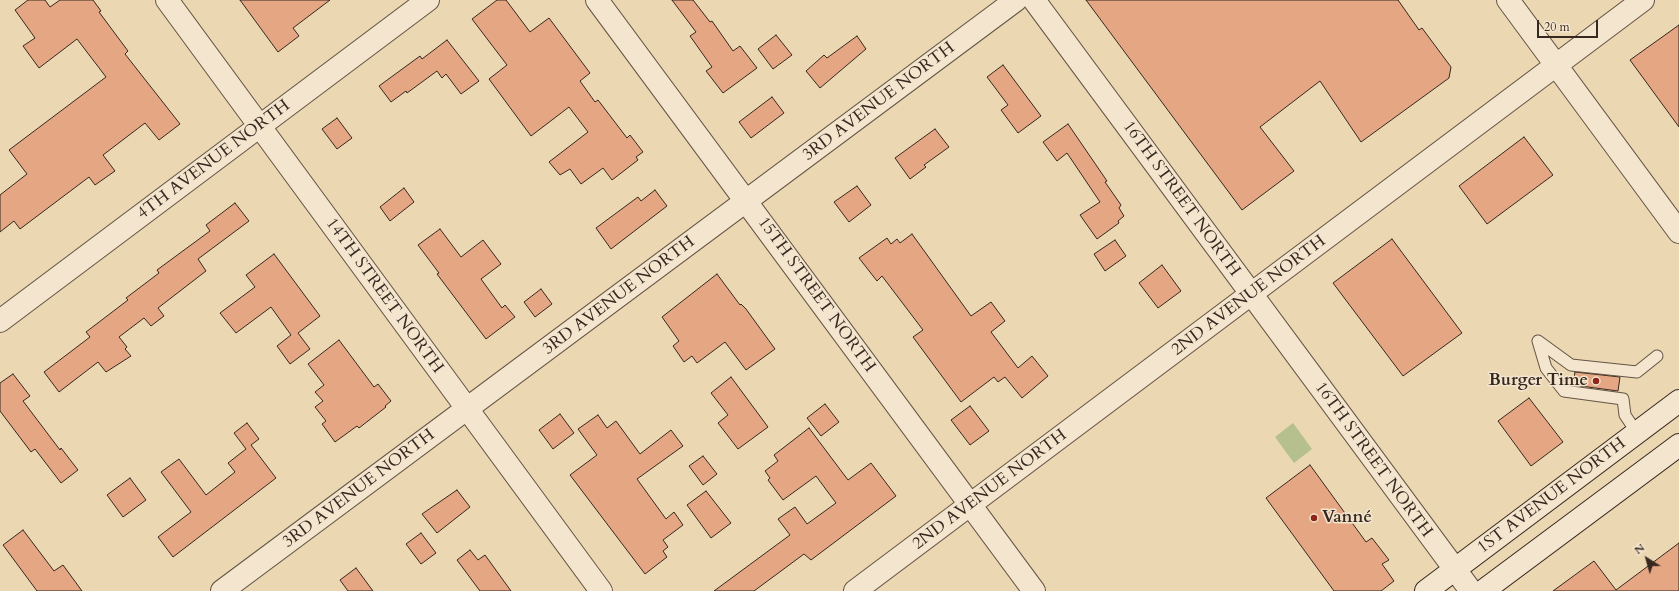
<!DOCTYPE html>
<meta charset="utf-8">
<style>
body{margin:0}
#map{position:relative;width:1679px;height:591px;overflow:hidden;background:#ecd7b3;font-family:Cardo,serif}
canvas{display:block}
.north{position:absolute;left:1627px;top:539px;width:40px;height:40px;-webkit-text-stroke:3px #f3e5ce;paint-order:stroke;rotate:323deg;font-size:11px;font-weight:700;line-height:16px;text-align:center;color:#36281f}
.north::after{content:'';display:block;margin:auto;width:14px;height:18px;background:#36281f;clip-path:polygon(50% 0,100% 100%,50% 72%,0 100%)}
.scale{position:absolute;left:1537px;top:20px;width:61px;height:18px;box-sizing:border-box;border:2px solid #36281f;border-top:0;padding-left:5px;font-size:12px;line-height:14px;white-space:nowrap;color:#36281f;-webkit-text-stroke:3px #f3e5ce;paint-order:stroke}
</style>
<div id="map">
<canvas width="1679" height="591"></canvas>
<div class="north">N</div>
<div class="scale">20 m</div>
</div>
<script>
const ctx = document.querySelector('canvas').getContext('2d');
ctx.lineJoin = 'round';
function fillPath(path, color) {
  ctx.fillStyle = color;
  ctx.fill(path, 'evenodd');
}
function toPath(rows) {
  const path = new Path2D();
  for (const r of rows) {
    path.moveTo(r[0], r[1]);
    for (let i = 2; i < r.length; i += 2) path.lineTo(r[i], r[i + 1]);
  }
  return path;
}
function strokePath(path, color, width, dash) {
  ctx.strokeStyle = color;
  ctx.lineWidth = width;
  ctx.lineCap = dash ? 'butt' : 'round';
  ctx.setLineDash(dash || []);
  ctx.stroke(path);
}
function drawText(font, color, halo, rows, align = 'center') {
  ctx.font = font + ' Cardo,serif';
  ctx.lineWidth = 3;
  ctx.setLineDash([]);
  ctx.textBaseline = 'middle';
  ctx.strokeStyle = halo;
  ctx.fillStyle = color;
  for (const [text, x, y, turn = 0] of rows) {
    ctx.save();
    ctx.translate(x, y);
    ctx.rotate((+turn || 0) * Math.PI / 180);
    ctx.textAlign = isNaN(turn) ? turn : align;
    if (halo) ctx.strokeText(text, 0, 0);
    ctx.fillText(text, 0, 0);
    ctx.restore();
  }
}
fillPath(toPath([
 [1293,423,1312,449,1294,463,1275,437]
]), '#b6bf8e');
const building = toPath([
 [28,0,45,0,50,7,60,0,93,0,101,11,99,12,128,51,125,54,180,124,159,140,145,123,103,155,115,171,95,185,89,177,20,229,14,221,0,232,0,195,27,174,9,150,106,77,77,39,39,68,23,46,35,38,15,10,28,0],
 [240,0,330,0,293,28,299,36,278,52,240,0],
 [497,0,506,0,530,32,549,18,590,73,580,81,595,102,598,100,627,138,630,135,643,152,636,157,638,160,612,180,603,168,581,184,570,169,560,175,549,162,588,132,569,107,531,136,489,79,507,65,472,19,497,0],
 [672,0,693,0,710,22,712,21,733,51,740,46,757,68,723,93,706,71,712,67,690,36,696,32,672,0],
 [1086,0,1398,0,1419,30,1422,28,1451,67,1449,78,1361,142,1320,81,1260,127,1294,171,1242,210,1086,0],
 [1679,25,1679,127,1630,60,1679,25],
 [776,35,792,55,773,69,758,49,776,35],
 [857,36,866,49,820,88,806,71,824,55,827,58,857,36],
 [447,40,479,81,461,94,446,74,442,78,437,71,407,93,406,91,391,102,379,86,420,56,422,59,447,40],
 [1003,65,1041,116,1018,133,1001,110,1008,105,987,77,1003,65],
 [772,97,784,113,751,138,739,122,772,97],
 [337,118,352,138,337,149,322,129,337,118],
 [1068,124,1107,181,1105,182,1121,205,1119,208,1124,216,1118,221,1119,223,1097,239,1080,215,1100,202,1067,153,1057,161,1043,142,1068,124],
 [935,129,949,147,924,165,926,167,910,179,895,158,935,129],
 [1524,137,1553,175,1487,224,1459,186,1524,137],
 [857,186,871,205,849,222,834,202,857,186],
 [404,188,414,202,390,221,380,207,404,188],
 [655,190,667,206,611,249,596,228,638,197,641,201,655,190],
 [235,203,249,221,198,259,206,271,158,308,164,316,151,326,144,318,119,337,127,347,125,349,131,356,106,372,98,362,59,392,44,372,90,337,86,332,128,300,126,298,159,273,157,270,210,231,206,225,235,203],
 [440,229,461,257,483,240,501,264,481,279,502,308,505,305,515,317,486,339,437,274,439,273,418,245,440,229],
 [912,234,971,316,991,302,1005,321,991,332,1018,368,1032,356,1048,376,1022,398,1005,377,998,382,994,377,961,402,913,337,923,330,882,276,877,281,859,258,887,238,891,244,897,239,900,243,912,234],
 [1392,239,1462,333,1403,376,1333,283,1392,239],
 [1115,240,1126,256,1105,271,1094,254,1115,240],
 [274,254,320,316,298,333,310,349,290,364,277,346,291,335,271,307,236,333,220,313,255,287,246,275,274,254],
 [1162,265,1181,291,1158,308,1139,283,1162,265],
 [717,274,740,305,741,304,746,309,775,349,746,370,725,342,697,363,692,356,684,362,673,346,679,341,662,317,717,274],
 [541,289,552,304,535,317,524,302,541,289],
 [339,340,374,387,378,384,391,401,385,406,386,407,359,428,357,426,335,442,322,424,326,421,315,407,323,401,315,392,324,385,308,364,339,340],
 [1575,372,1620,377,1618,391,1573,385,1575,372],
 [13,374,30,396,23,401,60,450,61,448,78,470,61,483,35,449,31,452,0,411,0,383,13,374],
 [731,377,768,427,738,449,718,423,728,415,711,393,731,377],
 [1529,398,1563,442,1531,466,1498,421,1529,398],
 [825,404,839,422,821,436,807,418,825,404],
 [970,406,989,431,970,445,951,420,970,406],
 [560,414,574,433,553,449,539,430,560,414],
 [598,415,607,428,616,421,640,454,671,430,683,446,637,479,666,519,674,512,683,525,663,540,668,547,663,551,667,557,645,574,570,475,597,455,578,429,598,415],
 [247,423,259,439,251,445,276,478,173,557,158,537,191,512,161,472,179,459,206,495,235,472,228,463,246,449,234,433,247,423],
 [809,428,848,480,871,463,896,496,811,560,804,554,754,591,714,591,790,535,778,519,795,507,807,524,836,503,816,476,783,500,768,480,770,478,765,471,778,461,774,455,809,428],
 [703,456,717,474,703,485,689,466,703,456],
 [1310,465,1366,542,1372,538,1389,560,1382,564,1394,581,1381,591,1334,591,1266,498,1310,465],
 [130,478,146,500,123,517,107,495,130,478],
 [457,490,470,507,437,533,422,514,457,490],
 [706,491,731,523,711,538,687,505,706,491],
 [23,530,54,571,63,565,82,591,37,591,3,545,23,530],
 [421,533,436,553,421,564,406,544,421,533],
 [1679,543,1679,591,1553,591,1594,561,1616,590,1679,543],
 [470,550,478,560,485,555,511,591,480,591,457,560,470,550],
 [356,568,373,591,348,591,340,580,356,568]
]);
fillPath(building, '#e5a683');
strokePath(building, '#36281f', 1);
const service = toPath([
 [1538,341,1546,368,1564,391,1623,399,1625,415,1637,433],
 [1538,341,1571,365,1637,372,1657,356]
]);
const minor = toPath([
 [597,0,1034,591],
 [1034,0,1471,591],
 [1508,0,1679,232],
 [0,321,428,0],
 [222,591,1016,0],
 [855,591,1643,0]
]);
const tertiary = toPath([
 [167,0,601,591]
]);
const secondary = toPath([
 [1426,591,1679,401],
 [1483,591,1679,445]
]);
strokePath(service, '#645444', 13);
strokePath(minor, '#645444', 24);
strokePath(tertiary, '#645444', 24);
strokePath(secondary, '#36281f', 24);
strokePath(service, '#f3e5ce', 11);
strokePath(minor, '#f3e5ce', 22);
strokePath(tertiary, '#f3e5ce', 22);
strokePath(secondary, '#f3e5ce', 22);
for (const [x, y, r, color] of [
 [1596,381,4,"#8f2418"],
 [1314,518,4,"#8f2418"]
]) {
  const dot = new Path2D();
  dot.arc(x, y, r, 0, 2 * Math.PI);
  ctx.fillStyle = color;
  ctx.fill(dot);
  strokePath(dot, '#f3e5ce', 1.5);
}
drawText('17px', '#36281f', '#f3e5ce', [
 ["3RD AVENUE NORTH",879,102,-37],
 ["4TH AVENUE NORTH",214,160,-37],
 ["16TH STREET NORTH",1181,199,54],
 ["15TH STREET NORTH",816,295,54],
 ["14TH STREET NORTH",384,296,54],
 ["3RD AVENUE NORTH",619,296,-37],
 ["2ND AVENUE NORTH",1249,296,-37],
 ["16TH STREET NORTH",1373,460,54],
 ["3RD AVENUE NORTH",359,489,-37],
 ["2ND AVENUE NORTH",990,490,-37],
 ["1ST AVENUE NORTH",1552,496,-37]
]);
drawText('bold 17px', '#36281f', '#f3e5ce', [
 ["Burger Time",1588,381],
 ["Vanné",1322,518,"left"]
], 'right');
</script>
